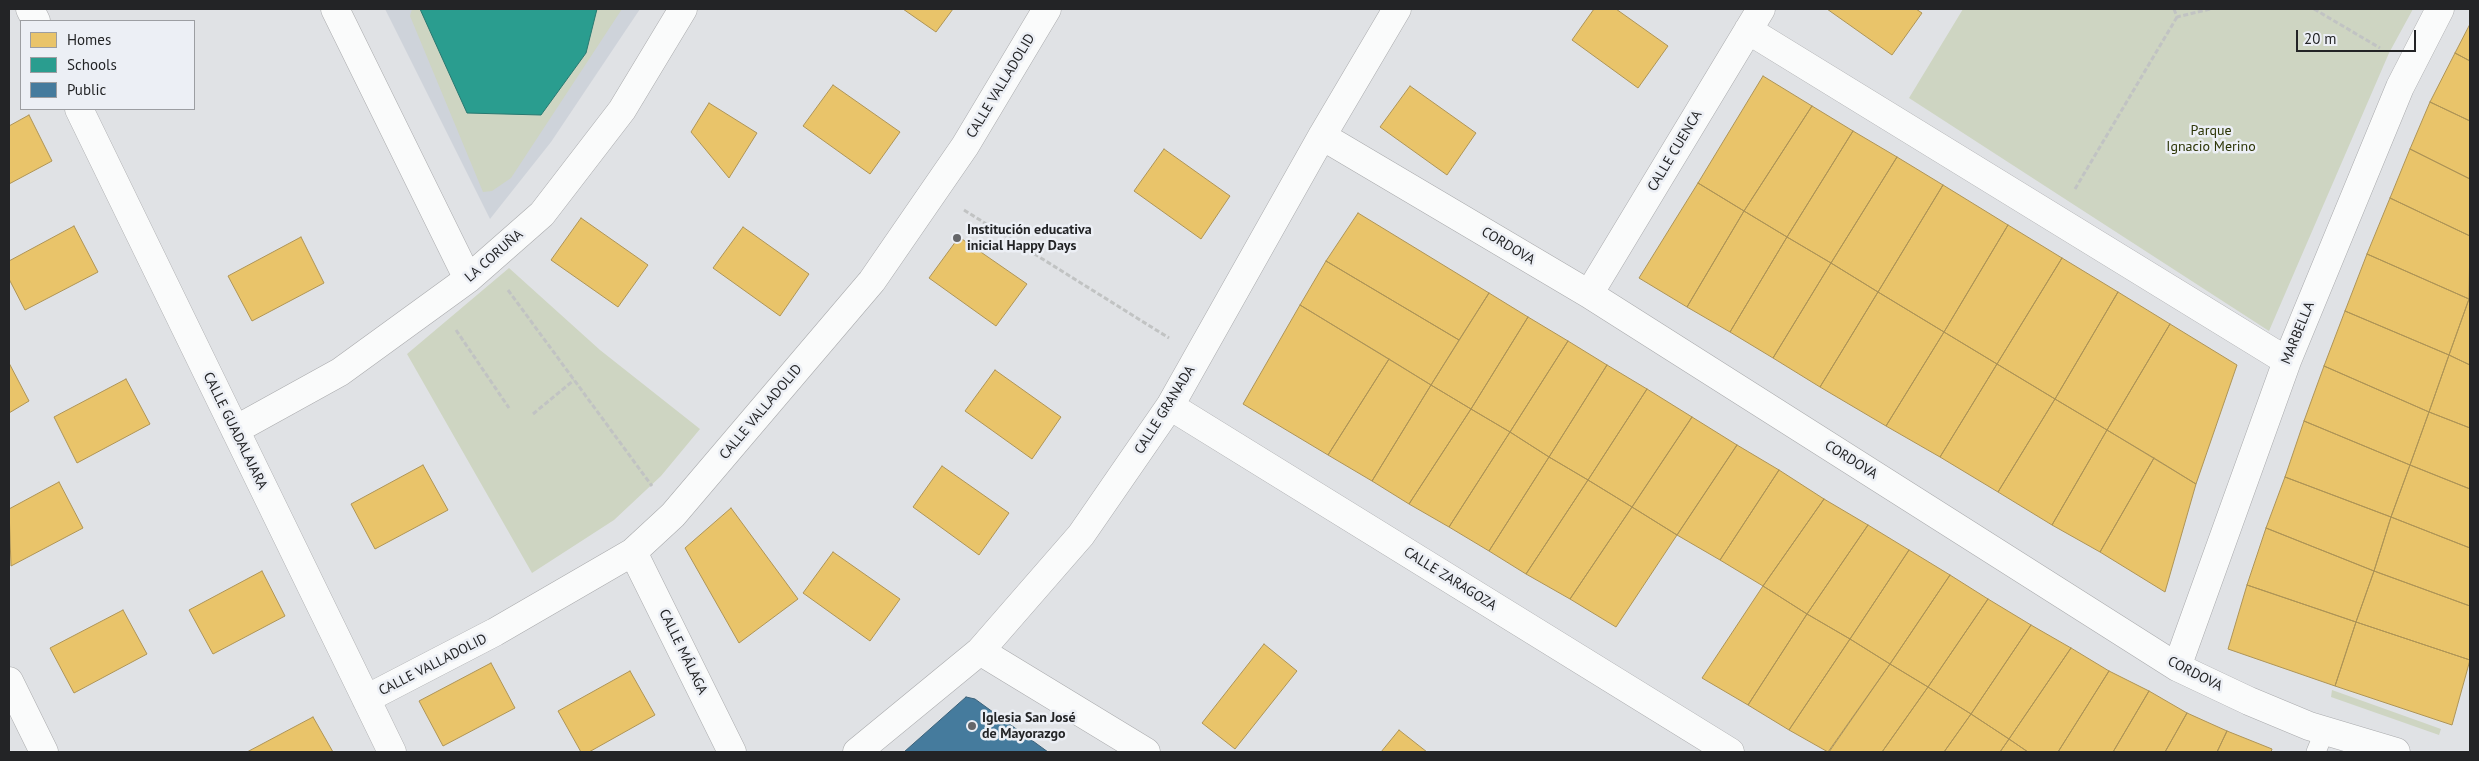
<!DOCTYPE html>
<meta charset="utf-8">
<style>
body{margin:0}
#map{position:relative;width:2479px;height:761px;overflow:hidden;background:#e0e2e5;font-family:"PT Sans",sans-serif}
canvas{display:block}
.frame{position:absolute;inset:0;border:10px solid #232426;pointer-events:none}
.legend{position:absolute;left:20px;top:20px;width:175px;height:90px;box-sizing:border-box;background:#eceff5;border:1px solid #9c9ea2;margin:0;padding:6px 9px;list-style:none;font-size:15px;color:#232426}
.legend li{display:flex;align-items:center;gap:10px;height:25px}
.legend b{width:25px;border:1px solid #9c9ea2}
.scale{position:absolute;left:2296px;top:30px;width:120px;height:22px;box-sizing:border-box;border:2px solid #232426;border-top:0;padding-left:6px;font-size:15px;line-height:18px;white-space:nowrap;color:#232426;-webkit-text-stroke:4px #eceff5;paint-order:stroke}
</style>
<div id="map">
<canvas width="2479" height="761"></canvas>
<div class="frame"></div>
<ul class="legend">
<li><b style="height:14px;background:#e9c46a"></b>Homes</li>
<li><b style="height:14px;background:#2a9d8f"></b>Schools</li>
<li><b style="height:14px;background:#457b9d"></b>Public</li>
</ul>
<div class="scale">20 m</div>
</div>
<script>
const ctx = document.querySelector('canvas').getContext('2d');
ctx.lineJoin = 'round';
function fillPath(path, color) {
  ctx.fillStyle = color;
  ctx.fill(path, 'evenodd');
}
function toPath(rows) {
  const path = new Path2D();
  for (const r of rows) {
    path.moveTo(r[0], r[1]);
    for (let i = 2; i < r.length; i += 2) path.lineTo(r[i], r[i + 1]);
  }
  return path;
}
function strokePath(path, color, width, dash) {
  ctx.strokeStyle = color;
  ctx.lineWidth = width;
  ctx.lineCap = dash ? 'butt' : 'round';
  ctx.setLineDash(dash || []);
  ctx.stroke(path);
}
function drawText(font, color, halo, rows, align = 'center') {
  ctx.font = font + ' "PT Sans",sans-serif';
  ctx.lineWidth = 5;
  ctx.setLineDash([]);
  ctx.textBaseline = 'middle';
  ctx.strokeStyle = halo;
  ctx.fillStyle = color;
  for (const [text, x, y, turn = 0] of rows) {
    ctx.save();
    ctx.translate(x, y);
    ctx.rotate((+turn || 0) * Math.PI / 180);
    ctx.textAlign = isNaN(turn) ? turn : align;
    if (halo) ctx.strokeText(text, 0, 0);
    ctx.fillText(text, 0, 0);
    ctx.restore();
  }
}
fillPath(toPath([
 [385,9,640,9,551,142,490,219]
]), '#ced3da');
fillPath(toPath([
 [412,9,420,9,467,113,541,115,586,53,597,9,622,9,511,178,492,191,483,192,410,16],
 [1963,9,2413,9,2389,53,2269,331,1909,98],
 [509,268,600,350,700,429,661,476,614,520,532,573,407,354],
 [2332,690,2441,729,2439,735,2331,697]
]), '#ced5c2');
const homes = toPath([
 [903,9,953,9,936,32,903,9],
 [1594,9,1616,9,1668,46,1638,88,1572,40,1594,9],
 [1827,9,1916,9,1922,13,1892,55,1827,9],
 [2470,24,2470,61,2455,53,2470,24],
 [2455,53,2470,61,2470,121,2430,102,2455,53],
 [1763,76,1812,106,1744,211,1698,183,1763,76],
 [833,85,900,132,870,174,803,126,833,85],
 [1410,86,1476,133,1447,175,1380,127,1410,86],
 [2430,102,2470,121,2470,179,2410,149,2430,102],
 [709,103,757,133,729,178,691,132,709,103],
 [1812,106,1853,131,1787,237,1744,211,1812,106],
 [29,115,52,161,9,184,9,126,29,115],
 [1853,131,1897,157,1831,263,1787,237,1853,131],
 [1164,149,1230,196,1201,239,1134,191,1164,149],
 [2410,149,2470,179,2470,236,2390,198,2410,149],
 [1897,157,1943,185,1878,292,1831,263,1897,157],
 [1698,183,1744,211,1687,307,1639,278,1698,183],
 [1943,185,2008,225,1944,332,1878,292,1943,185],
 [2390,198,2470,236,2469,299,2367,254,2390,198],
 [1744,211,1787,237,1730,332,1687,307,1744,211],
 [1358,213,1489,293,1459,340,1326,261,1358,213],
 [581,218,648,265,618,307,551,260,581,218],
 [2008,225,2062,258,1997,364,1944,332,2008,225],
 [74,226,98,272,25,310,9,279,9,261,74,226],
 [743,227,809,274,780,316,713,268,743,227],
 [301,237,324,283,252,321,228,276,301,237],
 [959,237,1027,284,996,326,929,278,959,237],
 [1787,237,1831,263,1773,358,1730,332,1787,237],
 [2367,254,2469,299,2449,355,2345,311,2367,254],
 [2062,258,2118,292,2055,399,1997,364,2062,258],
 [1326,261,1459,340,1431,385,1300,305,1326,261],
 [1831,263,1878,292,1820,387,1773,358,1831,263],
 [1878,292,1944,332,1886,426,1820,387,1878,292],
 [2118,292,2170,324,2107,430,2055,399,2118,292],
 [1489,293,1528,317,1471,409,1431,385,1489,293],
 [2469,299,2470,300,2470,365,2449,355,2469,299],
 [1300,305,1389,359,1328,455,1243,404,1300,305],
 [2345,311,2449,355,2429,412,2324,366,2345,311],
 [1528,317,1568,341,1510,432,1471,409,1528,317],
 [2170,324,2237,365,2196,484,2107,430,2170,324],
 [1944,332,1997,364,1940,457,1886,426,1944,332],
 [1568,341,1607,365,1549,457,1510,432,1568,341],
 [2449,355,2470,365,2470,428,2429,412,2449,355],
 [1389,359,1431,385,1372,481,1328,455,1389,359],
 [9,363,29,401,9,413,9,363],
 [1997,364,2055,399,1998,492,1940,457,1997,364],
 [1607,365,1647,389,1588,480,1549,457,1607,365],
 [2324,366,2429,412,2410,465,2304,421,2324,366],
 [995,370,1061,417,1032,459,965,411,995,370],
 [126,379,150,424,77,463,54,417,126,379],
 [1431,385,1471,409,1409,504,1372,481,1431,385],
 [1647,389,1692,417,1632,507,1588,480,1647,389],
 [2055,399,2107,430,2052,525,1998,492,2055,399],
 [1471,409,1510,432,1449,527,1409,504,1471,409],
 [2429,412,2470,428,2470,489,2410,465,2429,412],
 [1692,417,1737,445,1677,535,1632,507,1692,417],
 [2304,421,2410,465,2391,517,2285,477,2304,421],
 [2107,430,2154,458,2100,552,2052,525,2107,430],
 [1510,432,1549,457,1489,551,1449,527,1510,432],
 [1737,445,1779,470,1720,560,1677,535,1737,445],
 [1549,457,1588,480,1526,574,1489,551,1549,457],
 [2154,458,2196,484,2165,592,2100,552,2154,458],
 [423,465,448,510,375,549,351,504,423,465],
 [2410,465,2470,489,2470,548,2391,517,2410,465],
 [942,466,1009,513,979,555,913,507,942,466],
 [1779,470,1824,499,1763,586,1720,560,1779,470],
 [2285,477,2391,517,2374,571,2266,528,2285,477],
 [1588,480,1632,507,1570,599,1526,574,1588,480],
 [59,482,83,528,11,566,9,509,59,482],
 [1824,499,1868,525,1807,614,1763,586,1824,499],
 [1632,507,1677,535,1616,627,1570,599,1632,507],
 [731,508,798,599,739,643,685,548,731,508],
 [2391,517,2470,548,2470,606,2374,571,2391,517],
 [1868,525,1909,550,1850,639,1807,614,1868,525],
 [2266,528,2374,571,2356,622,2247,585,2266,528],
 [1909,550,1950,575,1890,664,1850,639,1909,550],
 [833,552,900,599,870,641,803,593,833,552],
 [262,571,285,616,213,654,189,610,262,571],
 [2374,571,2470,606,2470,660,2356,622,2374,571],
 [1950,575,1988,599,1928,687,1890,664,1950,575],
 [2247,585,2356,622,2335,686,2228,649,2247,585],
 [1763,586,1807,614,1748,705,1702,678,1763,586],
 [1988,599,2031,625,1971,714,1928,687,1988,599],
 [123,610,147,654,74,693,50,648,123,610],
 [1807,614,1850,639,1789,730,1748,705,1807,614],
 [2356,622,2470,660,2452,725,2335,686,2356,622],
 [2031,625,2071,648,2009,739,1971,714,2031,625],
 [1850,639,1890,664,1828,752,1789,730,1850,639],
 [1264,644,1297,671,1235,749,1202,723,1264,644],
 [2071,648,2109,671,2058,752,2028,752,2009,739,2071,648],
 [491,663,515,708,443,746,419,701,491,663],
 [1890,664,1928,687,1882,752,1829,752,1890,664],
 [630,671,655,715,589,752,581,752,558,711,630,671],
 [2109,671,2149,691,2113,752,2058,752,2109,671],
 [1928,687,1971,714,1944,752,1882,752,1928,687],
 [2149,691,2187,713,2165,752,2113,752,2149,691],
 [2187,713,2227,731,2217,752,2165,752,2187,713],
 [1971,714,2009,739,2000,752,1944,752,1971,714],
 [313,717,333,752,247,752,313,717],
 [1399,730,1427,752,1381,752,1399,730],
 [2227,731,2272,749,2271,752,2217,752,2227,731],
 [2009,739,2028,752,2000,752,2009,739]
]);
fillPath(homes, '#e9c46a');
strokePath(homes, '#ae9456', 1);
const schools = toPath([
 [420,9,597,9,586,53,541,115,467,113,420,9]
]);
fillPath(schools, '#2a9d8f');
strokePath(schools, '#287970', 1);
const public = toPath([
 [966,697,975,699,1048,752,904,752,966,697]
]);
fillPath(public, '#457b9d');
strokePath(public, '#3b6179', 1);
const service = toPath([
 [2316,752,2325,730]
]);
const minor = toPath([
 [30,9,36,21],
 [335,9,468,279],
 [1748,30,2287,361],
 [79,109,392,752],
 [1322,136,1589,294,2177,667,2249,701,2309,726,2396,752],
 [1589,294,1761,9],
 [1170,406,1730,752],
 [235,430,340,372,468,279,542,214,622,110,683,9],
 [633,552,732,752],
 [980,651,1146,752],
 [2177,667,2287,361,2400,87,2440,9],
 [9,681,44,752],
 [366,699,495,632,633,552,673,515,872,281,965,146,1047,9],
 [857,752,980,651,1081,535,1170,406,1322,136,1397,9]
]);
strokePath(service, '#a9aaac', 20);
strokePath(minor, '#a9aaac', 29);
strokePath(toPath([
 [2174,9,2177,17,2210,9],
 [2314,9,2380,48],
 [2075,189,2177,17],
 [964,210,1169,338],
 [508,290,652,486],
 [456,330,509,408],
 [533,414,574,380]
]), '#c1c3c3', 3, [5, 2.5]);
strokePath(service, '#fafbfb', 19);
strokePath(minor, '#fafbfb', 28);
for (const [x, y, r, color] of [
 [957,238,5,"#656669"],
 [972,726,5,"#656669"]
]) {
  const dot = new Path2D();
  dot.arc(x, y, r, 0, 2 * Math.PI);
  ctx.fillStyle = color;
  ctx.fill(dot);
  strokePath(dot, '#eceff5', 2);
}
drawText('14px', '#232426', '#eceff5', [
 ["CALLE VALLADOLID",1001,86,-59],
 ["CALLE CUENCA",1675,151,-59],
 ["CORDOVA",1508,246,31],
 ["LA CORUÑA",494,256,-41],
 ["MARBELLA",2298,333,-68],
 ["CALLE GRANADA",1165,410,-58],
 ["CALLE VALLADOLID",761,412,-50],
 ["CALLE GUADALAJARA",235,431,64],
 ["CORDOVA",1851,460,32],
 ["CALLE ZARAGOZA",1450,579,32],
 ["CALLE MÁLAGA",683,652,64],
 ["CALLE VALLADOLID",433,665,-27],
 ["CORDOVA",2195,674,27]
]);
drawText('14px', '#2c3506', '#eceff5', [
 ["Parque",2211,131],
 ["Ignacio Merino",2211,147]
]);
drawText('bold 14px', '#232426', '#eceff5', [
 ["Institución educativa",967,230],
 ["inicial Happy Days",967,246],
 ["Iglesia San José",982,718],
 ["de Mayorazgo",982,734]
], 'left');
</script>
